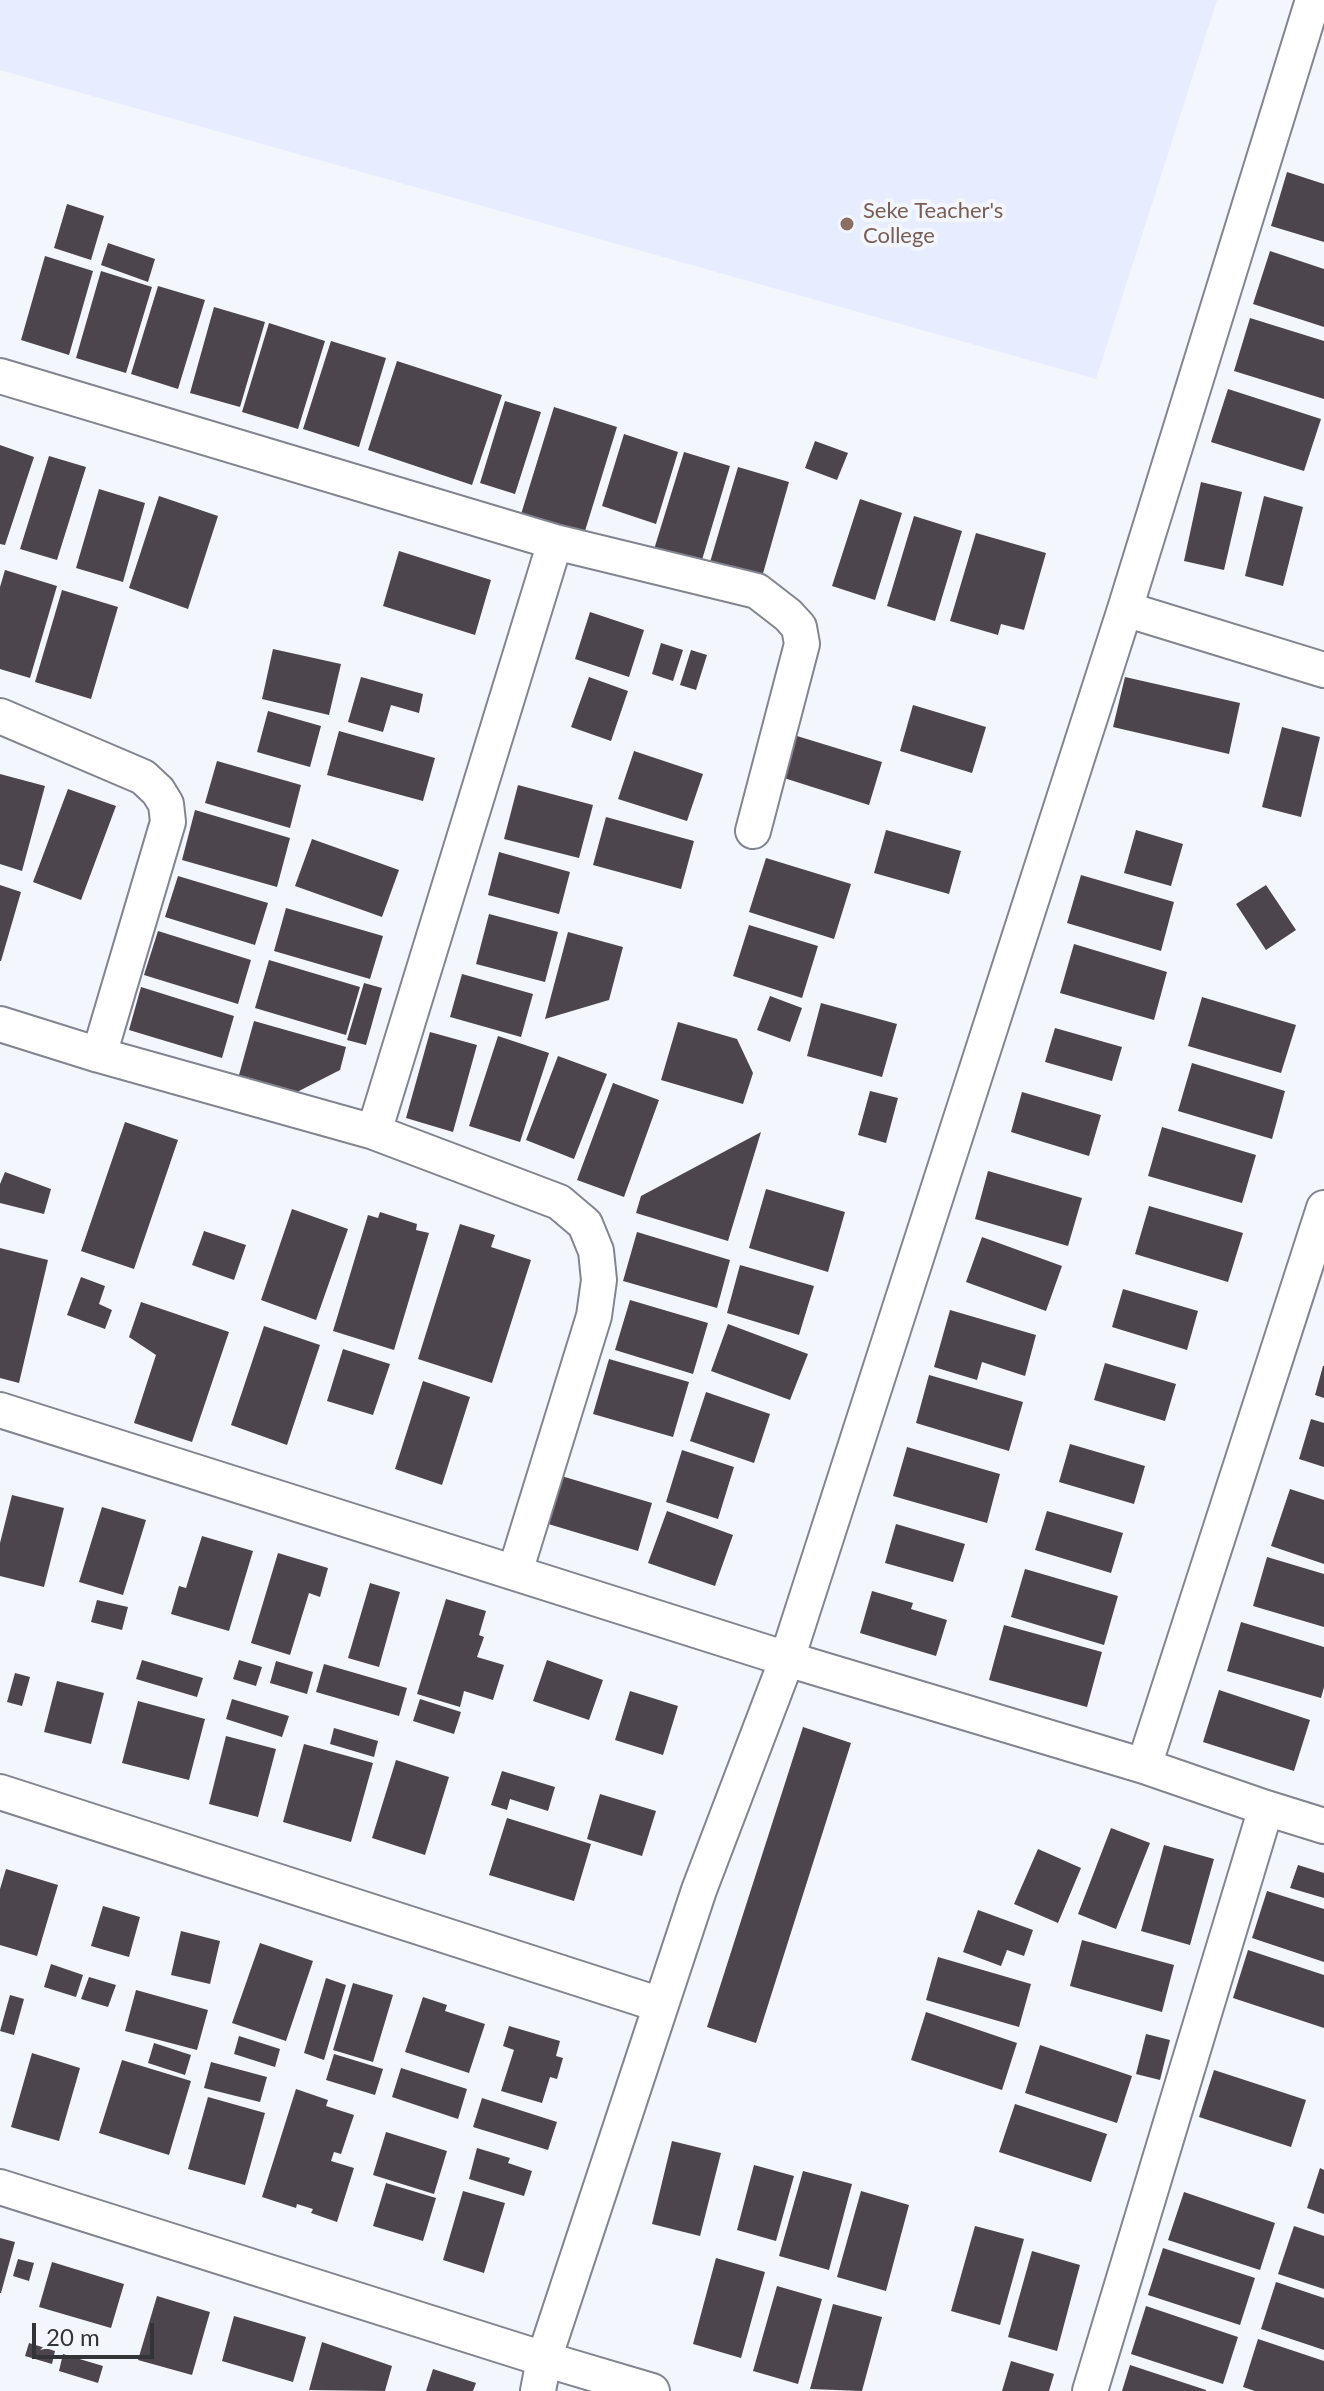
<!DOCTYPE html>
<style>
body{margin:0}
#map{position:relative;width:1324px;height:2391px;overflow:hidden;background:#f4f6fd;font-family:Lato,sans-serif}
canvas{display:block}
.scale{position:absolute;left:32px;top:2323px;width:122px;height:36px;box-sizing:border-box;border:4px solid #323438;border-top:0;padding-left:10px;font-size:24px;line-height:28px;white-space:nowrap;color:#323438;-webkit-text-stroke:6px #f4f6fd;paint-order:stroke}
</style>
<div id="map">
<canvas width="1324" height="2391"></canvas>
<div class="scale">20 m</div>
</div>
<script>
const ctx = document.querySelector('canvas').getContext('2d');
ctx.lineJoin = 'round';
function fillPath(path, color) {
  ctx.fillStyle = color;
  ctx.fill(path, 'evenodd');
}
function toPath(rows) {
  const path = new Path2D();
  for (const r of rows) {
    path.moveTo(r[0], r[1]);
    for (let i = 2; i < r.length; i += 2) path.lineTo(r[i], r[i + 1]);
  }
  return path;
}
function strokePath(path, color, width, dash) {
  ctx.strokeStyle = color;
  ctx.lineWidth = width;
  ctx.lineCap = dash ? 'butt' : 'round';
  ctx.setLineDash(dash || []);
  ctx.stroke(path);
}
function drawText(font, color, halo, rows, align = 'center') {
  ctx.font = font + ' Lato,sans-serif';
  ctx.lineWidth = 8;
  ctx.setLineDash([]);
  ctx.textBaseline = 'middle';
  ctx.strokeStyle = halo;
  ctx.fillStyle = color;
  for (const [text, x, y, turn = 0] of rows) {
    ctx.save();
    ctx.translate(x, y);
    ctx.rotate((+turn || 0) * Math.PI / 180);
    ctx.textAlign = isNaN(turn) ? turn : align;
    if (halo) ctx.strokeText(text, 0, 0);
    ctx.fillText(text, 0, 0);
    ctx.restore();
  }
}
fillPath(toPath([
 [0,0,1217,0,1096,379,0,70]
]), '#e7ecff');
fillPath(toPath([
 [1287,172,1324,184,1324,242,1271,226],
 [67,204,104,216,91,260,54,248],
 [108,243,155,259,148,282,101,265],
 [1270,251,1324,269,1324,327,1253,304],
 [45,256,93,271,69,355,21,340],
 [101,271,152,287,126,373,76,358],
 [158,286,205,300,178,389,131,374],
 [214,307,265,322,240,407,190,393],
 [1250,318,1324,341,1324,399,1234,371],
 [269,323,325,341,298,429,242,412],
 [331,341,386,358,359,447,303,429],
 [397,361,502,395,472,485,368,450],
 [1228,389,1321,419,1304,471,1211,442],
 [505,401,541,412,515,494,480,483],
 [554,407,617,427,581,544,518,524],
 [624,434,678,452,656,524,602,506],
 [815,441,848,453,837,480,805,468],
 [0,445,34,457,5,545,0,544],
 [684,452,730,466,699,570,652,556],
 [49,456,86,467,57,560,20,549],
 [738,467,789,482,760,584,708,569],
 [1201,482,1242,492,1224,570,1184,561],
 [99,489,145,503,123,582,76,568],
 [159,496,218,516,188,609,129,588],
 [1264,496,1303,507,1283,586,1245,576],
 [860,499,902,513,875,600,832,586],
 [914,516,962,531,935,621,887,606],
 [976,533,1046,553,1024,630,1001,624,998,635,950,621],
 [399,551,491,580,475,635,383,606],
 [5,570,57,586,30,678,0,669,0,587],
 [62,590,118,607,91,699,35,682],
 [590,612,644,630,629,677,575,659],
 [661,643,683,650,673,681,652,674],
 [273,649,341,664,329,715,262,699],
 [691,650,707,655,696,690,680,685],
 [361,677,423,694,419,713,391,705,383,732,348,722],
 [589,677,628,691,611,741,571,727],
 [1125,677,1240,703,1229,754,1113,727],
 [913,705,986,727,972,773,900,751],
 [268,711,321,726,310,767,257,752],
 [1282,727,1320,737,1301,817,1262,807],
 [339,731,435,758,423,801,327,775],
 [797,736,882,762,869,805,784,778],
 [634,751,703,774,687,821,618,799],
 [217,761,301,785,290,828,205,803],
 [0,774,45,786,22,871,0,864],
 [518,785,593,805,579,858,504,839],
 [68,789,116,806,81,900,33,882],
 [195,810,290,838,277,887,182,860],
 [606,817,694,841,681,889,593,865],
 [886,830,961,851,949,894,874,873],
 [1136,830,1183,844,1171,886,1124,873],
 [312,839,399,870,382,917,295,886],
 [499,852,570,872,559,914,488,895],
 [766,858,851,884,834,939,749,912],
 [1081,875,1174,902,1161,951,1067,923],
 [178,876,268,903,255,945,165,917],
 [0,885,21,892,1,961,0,961],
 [1266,885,1296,930,1266,950,1236,904],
 [286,908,383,936,370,979,274,951],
 [489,914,558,932,545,982,476,964],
 [749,925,818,946,802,998,733,976],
 [158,931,251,960,238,1004,144,975],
 [568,932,623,947,609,1000,545,1019],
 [1074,944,1167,972,1154,1020,1060,993],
 [269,960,360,987,346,1035,255,1008],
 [462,974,533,994,521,1037,450,1017],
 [364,983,382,988,366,1045,347,1040],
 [141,987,234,1016,222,1058,129,1030],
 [770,996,802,1008,790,1042,757,1030],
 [1202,997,1296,1025,1281,1073,1188,1046],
 [821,1003,897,1024,882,1077,807,1056],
 [254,1021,346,1047,340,1070,297,1092,239,1075],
 [678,1022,737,1039,753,1073,743,1104,661,1080],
 [1055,1028,1122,1047,1112,1081,1045,1062],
 [430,1032,477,1045,453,1132,406,1118],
 [498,1036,549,1053,520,1142,469,1126],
 [558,1056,607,1074,574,1159,526,1140],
 [1192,1063,1285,1091,1272,1139,1178,1111],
 [613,1083,659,1100,624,1197,577,1180],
 [870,1091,898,1098,886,1143,858,1135],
 [1022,1092,1101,1115,1089,1156,1011,1132],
 [125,1122,178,1140,134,1269,81,1251],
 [1162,1127,1256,1155,1242,1203,1148,1176],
 [761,1132,728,1241,636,1213,641,1196],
 [988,1171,1082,1198,1068,1246,975,1219],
 [5,1172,51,1189,44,1214,0,1203,0,1184],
 [766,1189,845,1212,828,1272,749,1248],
 [1149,1206,1243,1233,1228,1282,1135,1254],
 [292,1209,348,1229,316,1320,261,1300],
 [380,1212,417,1224,416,1230,429,1233,394,1350,333,1331,368,1215,378,1218],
 [460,1224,495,1235,491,1247,531,1260,492,1383,418,1359],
 [204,1231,246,1245,234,1280,192,1265],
 [637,1232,730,1260,717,1308,623,1281],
 [982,1237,1062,1266,1046,1311,966,1282],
 [0,1248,48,1260,19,1383,0,1378],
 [740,1265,814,1286,799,1335,727,1313],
 [81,1277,105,1286,99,1304,112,1310,105,1329,67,1315],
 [1123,1289,1198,1311,1187,1350,1112,1327],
 [630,1300,708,1323,693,1374,615,1350],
 [141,1302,229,1332,192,1442,134,1423,156,1355,129,1337],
 [950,1310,1036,1335,1025,1376,982,1362,977,1380,934,1367],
 [728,1324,808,1354,790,1400,711,1371],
 [264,1326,320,1345,287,1445,231,1425],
 [343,1349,390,1364,373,1415,327,1401],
 [609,1359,689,1382,673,1437,593,1414],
 [1105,1363,1176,1384,1165,1421,1094,1400],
 [1323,1366,1324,1366,1324,1398,1315,1395],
 [929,1375,1023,1402,1009,1451,916,1423],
 [423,1381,470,1397,442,1485,395,1469],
 [706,1392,770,1414,754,1463,690,1441],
 [1311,1419,1324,1423,1324,1467,1299,1459],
 [1070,1444,1145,1466,1134,1504,1059,1482],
 [907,1447,1000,1474,987,1523,893,1496],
 [682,1450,734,1467,718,1519,666,1502],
 [558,1475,652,1503,638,1551,545,1523],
 [1290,1489,1324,1500,1324,1564,1271,1546],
 [12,1495,64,1508,44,1587,0,1576,0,1543],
 [102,1507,146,1520,123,1595,79,1582],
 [667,1511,733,1535,715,1586,648,1563],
 [1047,1511,1123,1533,1111,1573,1035,1550],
 [896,1524,965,1544,953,1582,885,1563],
 [202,1536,253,1551,229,1631,171,1614,179,1586,186,1588],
 [278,1553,328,1568,320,1597,309,1593,290,1655,251,1643],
 [1267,1557,1324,1574,1324,1627,1253,1606],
 [1025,1569,1118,1596,1104,1645,1011,1617],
 [370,1583,400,1592,379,1667,348,1658],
 [872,1591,913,1603,911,1609,947,1620,936,1656,860,1633],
 [446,1599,486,1611,479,1635,484,1637,477,1657,504,1665,493,1700,464,1691,460,1707,417,1694],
 [97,1600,128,1607,122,1630,91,1622],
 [1241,1622,1324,1647,1324,1687,1321,1698,1227,1671],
 [1004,1625,1102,1652,1087,1707,989,1680],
 [142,1660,203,1678,197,1697,136,1679],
 [239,1660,262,1667,256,1686,233,1679],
 [547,1660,603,1680,589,1720,533,1701],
 [276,1661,313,1672,307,1694,270,1683],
 [324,1664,407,1688,399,1716,316,1692],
 [15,1673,30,1677,22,1706,7,1702],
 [57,1681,104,1693,91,1744,44,1732],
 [1219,1690,1310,1720,1294,1771,1203,1742],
 [630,1691,678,1706,663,1755,615,1740],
 [232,1699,289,1716,282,1737,226,1719],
 [420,1699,461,1712,454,1734,413,1721],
 [138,1701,205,1719,189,1780,122,1763],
 [803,1727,851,1743,756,2043,707,2027],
 [334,1728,378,1741,374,1757,330,1744],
 [226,1736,276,1749,258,1817,209,1804],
 [304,1744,373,1763,351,1842,283,1822],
 [396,1760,449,1777,425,1855,372,1838],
 [502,1771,555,1787,548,1811,510,1799,507,1810,491,1805],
 [600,1794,656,1811,642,1856,587,1839],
 [507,1818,591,1844,574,1901,489,1875],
 [1111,1828,1150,1843,1116,1929,1078,1914],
 [1164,1845,1214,1859,1190,1945,1141,1931],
 [1038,1849,1081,1868,1058,1923,1014,1904],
 [1298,1865,1324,1873,1324,1898,1290,1888],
 [6,1869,58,1885,37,1956,0,1945,0,1889],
 [1267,1891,1324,1909,1324,1962,1252,1938],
 [103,1906,140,1917,129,1957,91,1946],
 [978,1910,1033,1930,1024,1956,1007,1950,1001,1966,963,1952],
 [181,1931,220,1941,210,1984,171,1975],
 [1082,1940,1174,1965,1162,2012,1070,1986],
 [260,1943,313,1961,286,2041,232,2023],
 [1248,1950,1324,1975,1324,2028,1233,1998],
 [938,1957,1031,1984,1019,2027,926,2000],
 [51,1964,83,1975,76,1997,44,1987],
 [89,1977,116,1985,108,2007,81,1999],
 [326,1978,346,1985,324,2060,304,2053],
 [353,1983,393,1995,373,2062,333,2050],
 [136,1990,208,2010,197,2050,125,2031],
 [10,1995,24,1999,14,2035,0,2031],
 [423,1997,447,2005,445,2011,485,2024,469,2073,405,2052],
 [926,2012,1017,2043,1002,2090,911,2060],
 [509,2026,560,2041,556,2056,563,2058,557,2079,550,2077,542,2103,501,2091,514,2050,503,2046],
 [1146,2034,1170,2040,1160,2080,1136,2074],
 [239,2036,280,2049,275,2067,234,2054],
 [154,2043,191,2055,185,2075,148,2063],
 [1040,2045,1132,2076,1117,2123,1025,2093],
 [32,2053,80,2068,59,2141,11,2127],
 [334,2054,383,2069,375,2095,326,2080],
 [122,2060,191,2081,169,2155,99,2133],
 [211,2062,267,2077,260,2102,204,2088],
 [401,2068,467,2089,458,2119,392,2097],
 [1214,2070,1306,2100,1291,2147,1199,2117],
 [296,2089,328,2100,326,2106,354,2115,341,2154,334,2152,331,2161,354,2168,337,2222,311,2213,313,2209,297,2204,296,2208,262,2197],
 [208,2097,265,2113,245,2185,188,2169],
 [482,2098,557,2122,548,2150,473,2127],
 [1015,2104,1107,2134,1091,2182,999,2152],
 [386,2132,447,2151,434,2194,373,2175],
 [672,2141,721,2153,700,2236,652,2224],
 [477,2148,510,2158,508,2163,532,2171,524,2196,469,2179],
 [754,2165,794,2176,776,2241,737,2230],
 [1320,2168,1324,2170,1324,2214,1307,2208],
 [803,2171,852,2184,829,2270,779,2256],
 [386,2183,436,2198,423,2241,373,2226],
 [463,2191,505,2203,484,2273,443,2260],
 [861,2191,909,2205,886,2291,837,2277],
 [1184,2192,1275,2223,1260,2270,1168,2240],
 [975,2226,1024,2239,1000,2325,951,2311],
 [1294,2226,1324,2236,1324,2289,1278,2274],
 [0,2238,15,2242,1,2293,0,2293],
 [1163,2248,1255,2278,1240,2325,1148,2295],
 [1032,2251,1080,2265,1057,2351,1008,2337],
 [716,2258,765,2272,741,2358,693,2344],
 [18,2259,34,2263,29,2281,13,2276],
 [52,2262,124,2284,111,2328,39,2307],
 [1276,2282,1324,2298,1324,2350,1261,2329],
 [777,2286,822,2299,798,2384,753,2371],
 [157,2296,210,2312,192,2375,138,2360],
 [833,2304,882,2317,862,2391,810,2389],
 [1146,2306,1238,2337,1223,2384,1131,2354],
 [234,2316,306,2337,293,2382,222,2361],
 [1258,2339,1324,2361,1324,2391,1255,2391,1243,2387],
 [322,2342,392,2366,385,2391,309,2390],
 [29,2343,55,2351,52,2364,25,2356],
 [63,2354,103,2366,98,2383,59,2371],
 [1011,2361,1054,2374,1049,2391,1002,2391],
 [1130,2365,1206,2390,1206,2391,1122,2391],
 [433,2369,476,2383,473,2391,426,2391]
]), '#4c454d');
const minor = toPath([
 [1313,0,1125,609,787,1659,1144,1766,1266,1808,1324,1826],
 [0,376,555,542,757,591,788,615,799,627,802,644,753,831],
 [1125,609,1324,670],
 [0,716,143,777,158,791,166,804,168,822,99,1055],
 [0,1024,99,1055,374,1132,559,1202,585,1224,596,1251,599,1280,594,1316,515,1572],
 [374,1132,555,542],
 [0,1410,787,1659,699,1890,544,2359,538,2391],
 [1144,1766,1324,1208],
 [0,1792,661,2005],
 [0,2187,544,2359,652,2391],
 [1090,2391,1266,1808]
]);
strokePath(minor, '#82858f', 38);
strokePath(minor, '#fff', 34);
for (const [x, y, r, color] of [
 [847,224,8,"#8d6e63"]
]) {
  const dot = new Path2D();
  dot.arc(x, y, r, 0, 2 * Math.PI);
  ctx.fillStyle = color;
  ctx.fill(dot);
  strokePath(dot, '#f4f6fd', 3);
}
drawText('22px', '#785e54', '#f4f6fd', [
 ["Seke Teacher's",863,211],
 ["College",863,236]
], 'left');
</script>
